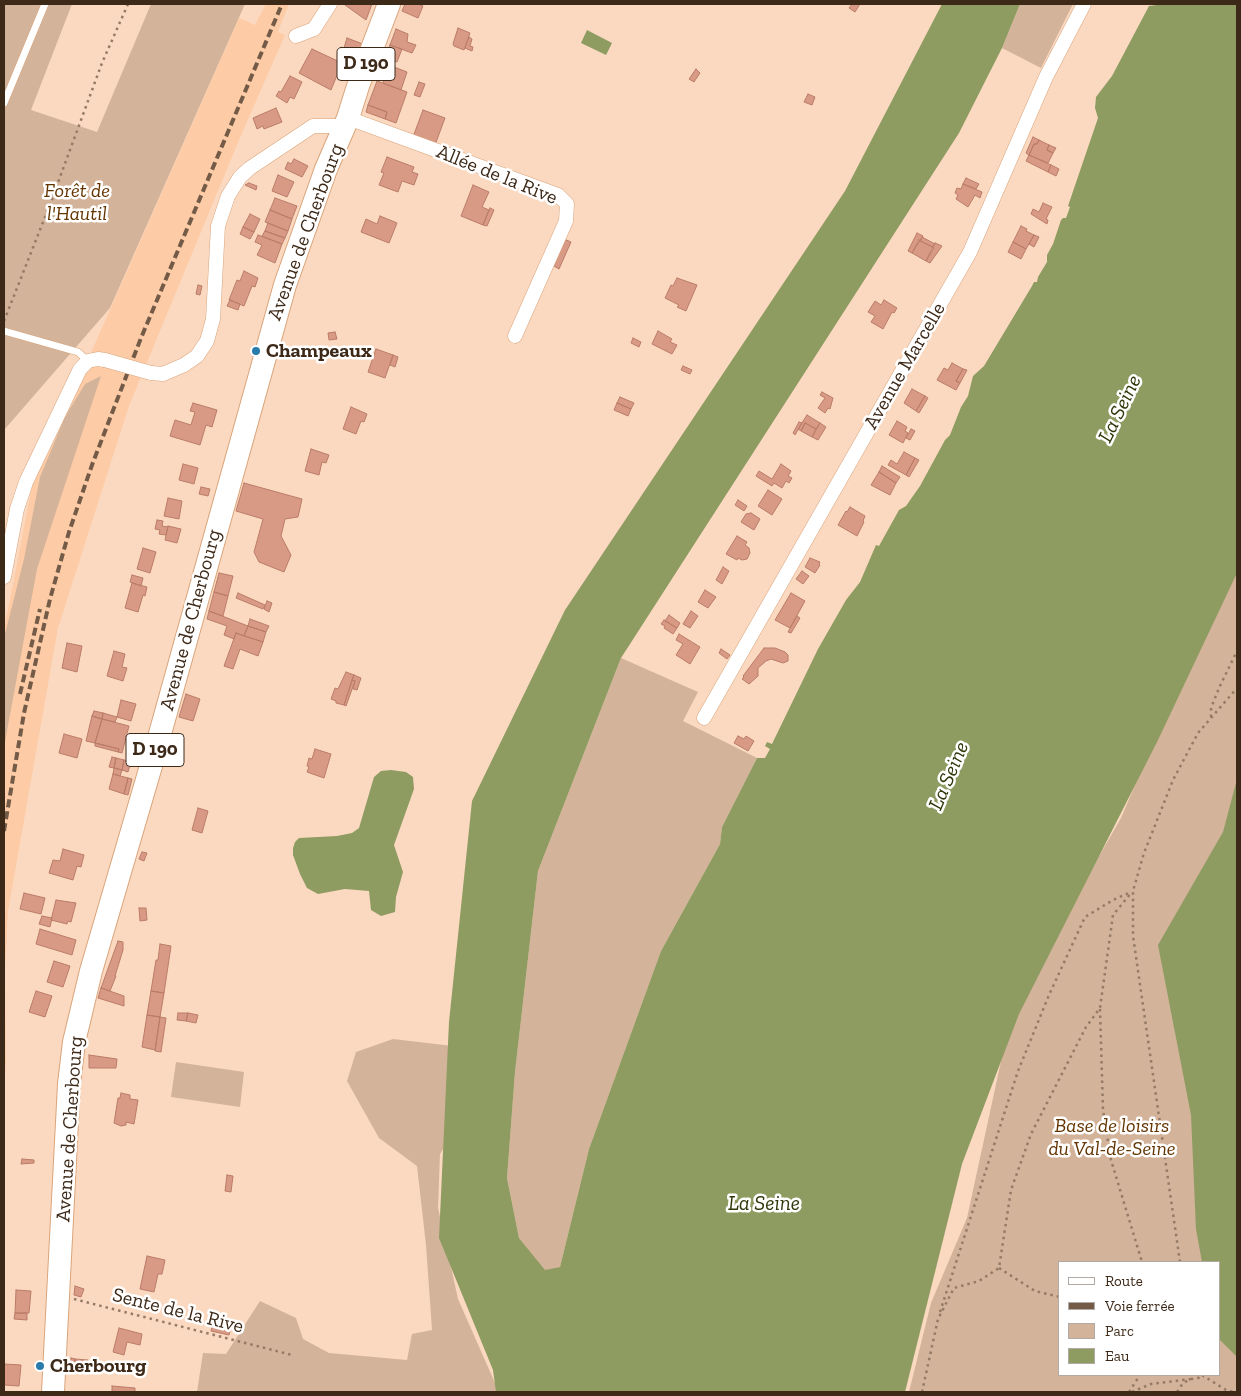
<!DOCTYPE html>
<meta charset="utf-8">
<style>
body{margin:0}
#map{position:relative;width:1241px;height:1396px;overflow:hidden;background:#fbd9c0;font-family:"Zilla Slab",serif}
canvas{display:block}
.frame{position:absolute;inset:0;border:5px solid #3d2918;pointer-events:none}
.legend{position:absolute;left:1058px;top:1261px;width:162px;height:115px;box-sizing:border-box;background:#fff;border:1px solid #b1a9a3;margin:0;padding:6px 9px;list-style:none;font-size:15px;color:#3d2918}
.legend li{display:flex;align-items:center;gap:10px;height:25px}
.legend b{width:25px;border:1px solid #b1a9a3}
</style>
<div id="map">
<canvas width="1241" height="1396"></canvas>
<div class="frame"></div>
<ul class="legend">
<li><b style="height:6px;background:#fff"></b>Route</li>
<li><b style="height:6px;background:#735b48"></b>Voie ferrée</li>
<li><b style="height:14px;background:#d3b39a"></b>Parc</li>
<li><b style="height:14px;background:#8e9b61"></b>Eau</li>
</ul>
</div>
<script>
const ctx = document.querySelector('canvas').getContext('2d');
ctx.lineJoin = 'round';
function fillPath(path, color) {
  ctx.fillStyle = color;
  ctx.fill(path, 'evenodd');
}
function toPath(rows) {
  const path = new Path2D();
  for (const r of rows) {
    path.moveTo(r[0], r[1]);
    for (let i = 2; i < r.length; i += 2) path.lineTo(r[i], r[i + 1]);
  }
  return path;
}
function strokePath(path, color, width, dash) {
  ctx.strokeStyle = color;
  ctx.lineWidth = width;
  ctx.lineCap = dash ? 'butt' : 'round';
  ctx.setLineDash(dash || []);
  ctx.stroke(path);
}
function drawText(font, color, halo, rows, align = 'center') {
  ctx.font = font + ' "Zilla Slab",serif';
  ctx.lineWidth = 5;
  ctx.setLineDash([]);
  ctx.textBaseline = 'middle';
  ctx.strokeStyle = halo;
  ctx.fillStyle = color;
  for (const [text, x, y, turn = 0] of rows) {
    ctx.save();
    ctx.translate(x, y);
    ctx.rotate((+turn || 0) * Math.PI / 180);
    ctx.textAlign = isNaN(turn) ? turn : align;
    if (halo) ctx.strokeText(text, 0, 0);
    ctx.fillText(text, 0, 0);
    ctx.restore();
  }
}
fillPath(toPath([
 [266,4,289,4,278,32,285,35,239,140,129,406,58,628,8,911,5,971,6,1062,4,1086,4,630,32,486,239,18,255,25]
]), '#fdcca6');
fillPath(toPath([
 [4,4,72,4,31,110,97,132,151,4,245,4,110,308,4,430],
 [1020,4,1073,4,1041,68,1002,48],
 [101,376,37,569,4,747,4,638,24,559,40,477,65,417,85,384],
 [1237,553,1237,1392,909,1392,931,1303,967,1218,1013,1006,1121,818,1209,611],
 [1060,1262,1220,1262,1220,1375,1060,1375],
 [621,658,698,692,683,721,757,758,722,827,720,844,661,951,589,1149,560,1267,545,1271,519,1238,507,1178,515,1072,538,871],
 [393,1039,461,1047,450,1139,440,1154,438,1208,458,1299,499,1392,197,1392,203,1353,226,1354,260,1301,296,1318,303,1339,329,1353,407,1360,412,1334,432,1330,426,1245,417,1166,379,1138,347,1081,356,1052],
 [176,1062,244,1072,240,1107,171,1097]
]), '#d3b39a');
fillPath(toPath([
 [942,4,1020,4,1002,48,959,133,621,658,538,871,515,1072,507,1178,519,1238,545,1270,560,1267,589,1149,661,951,720,844,722,827,757,758,765,758,770,749,765,746,767,742,772,744,818,649,846,600,860,582,876,545,879,546,899,510,906,506,920,486,945,440,950,435,961,407,968,396,973,376,984,366,1032,286,1034,282,1037,282,1038,277,1047,262,1047,255,1053,244,1061,220,1063,218,1066,218,1070,207,1068,206,1098,118,1095,108,1096,97,1112,76,1149,6,1164,4,1237,4,1237,573,1158,740,1019,1014,962,1164,905,1392,496,1392,493,1370,439,1238,449,1022,472,801,565,610,845,191],
 [587,30,612,43,606,55,581,43],
 [391,770,406,772,413,777,414,789,394,845,403,872,396,897,395,912,381,916,371,910,369,891,345,889,318,894,307,888,300,874,293,855,293,848,295,842,299,838,337,836,352,833,359,828,374,777,381,771],
 [1237,779,1237,1357,1220,1340,1220,1262,1202,1262,1196,1229,1191,1115,1158,945,1223,832]
]), '#8e9b61');
const building = toPath([
 [346,4,372,4,366,20,345,5,346,4],
 [405,4,418,4,423,6,418,18,402,11,405,4],
 [852,4,860,4,855,12,849,8,852,4],
 [458,28,470,33,464,50,454,46,453,44,458,28],
 [396,29,408,34,407,42,416,45,412,53,390,45,396,29],
 [469,37,472,39,470,46,473,47,472,51,465,48,469,37],
 [347,38,363,44,353,69,339,61,342,53,339,52,341,47,344,48,347,38],
 [390,45,402,49,397,62,385,58,390,45],
 [312,49,342,63,331,90,299,73,312,49],
 [389,65,407,72,401,90,383,83,389,65],
 [696,69,700,73,694,82,689,79,696,69],
 [290,76,302,82,294,99,290,97,287,103,276,96,279,91,281,92,290,76],
 [377,81,407,92,396,123,385,119,387,112,368,105,377,81],
 [419,82,425,84,420,97,414,95,419,82],
 [808,94,815,97,812,105,804,102,808,94],
 [368,105,387,112,385,119,366,112,368,105],
 [276,108,282,122,264,129,263,126,257,129,253,118,276,108],
 [423,110,445,118,435,145,413,137,423,110],
 [1033,137,1039,140,1037,144,1034,144,1029,155,1026,153,1033,137],
 [1039,140,1049,145,1047,150,1053,153,1048,163,1029,155,1034,144,1037,144,1039,140],
 [1049,145,1056,148,1053,153,1047,150,1049,145],
 [1029,155,1051,165,1048,172,1026,161,1029,155],
 [387,157,414,167,412,172,418,174,414,185,402,181,398,192,379,185,384,173,381,172,387,157],
 [294,159,308,166,302,177,285,169,288,162,291,164,294,159],
 [1051,165,1059,169,1056,176,1048,172,1051,165],
 [278,175,294,182,287,197,272,191,278,175],
 [966,178,979,184,976,189,963,184,966,178],
 [249,183,257,186,256,190,245,185,249,183],
 [963,184,982,192,980,198,975,195,968,207,956,199,958,195,955,193,957,188,961,189,963,184],
 [473,185,489,192,482,207,489,210,483,225,461,216,473,185],
 [275,198,297,206,292,219,270,210,275,198],
 [1043,203,1052,207,1046,219,1048,220,1047,224,1031,214,1033,209,1039,212,1043,203],
 [490,208,494,210,487,226,483,225,490,208],
 [270,210,292,219,288,231,265,222,270,210],
 [250,214,260,219,254,232,243,227,250,214],
 [380,216,397,223,389,243,361,232,366,219,377,224,380,216],
 [268,223,288,231,285,238,265,231,268,223],
 [1021,226,1027,229,1026,231,1034,235,1026,249,1013,242,1021,226],
 [243,227,254,232,250,239,240,234,243,227],
 [265,231,285,238,282,244,262,236,265,231],
 [917,233,923,236,912,253,908,251,917,233],
 [258,235,282,244,275,263,257,255,262,245,255,242,258,235],
 [1034,235,1039,237,1034,247,1029,244,1034,235],
 [922,237,935,244,933,247,920,241,922,237],
 [564,239,571,242,559,269,554,266,564,239],
 [919,240,934,248,926,261,912,253,919,240],
 [1013,242,1026,249,1021,259,1008,252,1013,242],
 [935,243,942,246,930,263,926,261,935,243],
 [244,271,258,278,255,287,252,286,244,306,229,300,237,280,240,281,244,271],
 [677,278,697,285,686,311,677,307,679,305,665,298,671,285,673,286,677,278],
 [198,285,202,286,200,295,196,294,198,285],
 [230,300,240,304,238,310,227,306,230,300],
 [884,300,897,308,894,313,892,312,883,329,871,322,875,316,868,312,875,301,881,305,884,300],
 [658,331,672,339,670,342,677,345,672,354,652,344,658,331],
 [335,332,337,339,329,340,328,333,335,332],
 [633,338,641,342,639,347,631,343,633,338],
 [376,349,393,355,385,378,368,372,376,349],
 [393,355,398,357,395,367,390,365,393,355],
 [952,363,963,369,956,381,960,383,956,390,937,380,944,368,948,370,952,363],
 [683,366,692,370,690,374,681,370,683,366],
 [963,369,967,370,960,383,956,381,963,369],
 [912,389,925,396,916,411,904,403,912,389],
 [822,392,833,398,830,409,828,408,825,413,818,408,825,398,820,395,822,392],
 [925,396,928,398,919,413,916,411,925,396],
 [620,397,634,403,631,409,617,403,620,397],
 [193,403,217,410,212,427,206,425,200,445,170,436,175,420,191,425,195,412,190,411,193,403],
 [617,403,631,409,628,416,614,410,617,403],
 [351,407,367,414,364,422,361,421,356,434,343,429,351,407],
 [807,415,820,423,816,429,805,423,801,431,798,429,807,415],
 [897,421,907,427,905,431,908,433,903,443,889,435,897,421],
 [799,422,802,423,795,435,793,433,799,422],
 [805,423,816,429,812,437,801,431,805,423],
 [820,423,826,427,818,440,812,437,820,423],
 [911,429,915,431,910,440,906,438,911,429],
 [311,449,329,455,326,463,322,462,319,475,305,471,311,449],
 [904,452,915,458,906,475,888,465,891,460,897,464,904,452],
 [915,458,919,460,909,477,906,475,915,458],
 [183,464,198,468,194,484,179,480,183,464],
 [781,464,791,471,788,476,792,478,789,483,786,481,782,488,774,483,772,486,756,476,759,471,772,479,781,464],
 [882,466,900,477,896,483,879,472,882,466],
 [879,472,896,483,890,495,871,485,879,472],
 [244,483,302,499,298,517,285,519,281,536,291,555,284,572,259,562,254,552,263,519,236,511,244,483],
 [201,487,210,489,208,496,199,494,201,487],
 [768,490,782,499,772,515,758,506,768,490],
 [168,498,182,501,179,519,164,516,168,498],
 [738,500,747,506,744,511,735,505,738,500],
 [850,507,865,516,863,521,864,522,857,536,838,525,846,511,847,512,850,507],
 [751,513,760,519,754,530,741,522,746,514,751,513],
 [157,520,163,521,162,526,168,527,166,535,159,534,160,530,155,529,157,520],
 [168,526,181,529,177,543,165,540,168,526],
 [737,536,747,542,745,545,749,548,750,553,747,559,742,560,738,558,737,560,726,554,737,536],
 [143,548,156,552,150,573,137,569,143,548],
 [810,558,820,562,819,564,820,565,815,573,805,567,810,558],
 [723,567,729,571,722,584,716,580,723,567],
 [802,571,809,576,803,584,796,579,802,571],
 [219,573,233,576,228,596,214,592,219,573],
 [132,575,143,578,141,586,130,582,132,575],
 [132,583,147,587,145,596,143,595,138,612,125,608,132,583],
 [705,590,716,597,708,608,698,602,705,590],
 [214,592,228,596,223,616,209,611,214,592],
 [238,593,265,605,263,609,236,598,238,593],
 [791,593,805,601,790,628,775,620,791,593],
 [267,601,272,603,269,612,264,609,267,601],
 [209,611,248,626,244,636,236,633,234,639,224,635,227,626,207,619,209,611],
 [691,611,698,616,690,628,683,624,691,611],
 [669,615,680,623,677,628,665,621,669,615],
 [797,616,800,618,791,633,788,632,797,616],
 [250,619,269,626,266,632,248,626,250,619],
 [664,620,677,628,673,634,664,628,665,626,661,624,664,620],
 [248,626,266,632,263,642,244,636,248,626],
 [236,633,263,642,258,656,240,649,233,669,224,666,236,633],
 [679,634,700,647,690,664,676,655,683,644,676,640,679,634],
 [67,643,82,646,77,672,62,668,67,643],
 [764,648,775,648,785,652,788,655,788,661,783,663,771,659,766,661,758,668,758,676,749,684,742,679,744,677,743,676,764,648],
 [721,649,730,655,727,659,719,653,721,649],
 [114,651,125,654,122,667,127,668,123,681,107,676,114,651],
 [346,672,354,675,344,705,336,703,336,701,331,699,335,688,338,689,346,672],
 [354,675,361,678,357,690,353,689,355,681,352,680,354,675],
 [352,680,355,681,346,706,344,705,352,680],
 [186,694,200,699,193,721,179,717,186,694],
 [121,700,136,704,131,721,117,717,121,700],
 [94,711,103,713,102,719,92,716,94,711],
 [103,713,117,717,115,722,102,719,103,713],
 [92,716,102,719,95,743,86,741,92,716],
 [102,719,129,726,122,753,118,752,119,749,95,743,102,719],
 [64,734,82,739,77,758,59,753,64,734],
 [738,736,744,739,746,736,754,741,748,751,734,743,738,736],
 [95,743,119,749,118,752,95,746,95,743],
 [315,749,331,754,324,778,307,772,309,767,307,766,309,758,312,759,315,749],
 [112,757,116,758,114,768,109,767,112,757],
 [116,758,124,760,122,770,114,768,116,758],
 [124,760,131,762,128,772,122,770,124,760],
 [114,768,122,770,120,776,113,774,114,768],
 [113,774,128,778,124,794,109,789,113,774],
 [128,778,132,779,128,795,124,794,128,778],
 [198,808,208,811,202,833,192,830,198,808],
 [63,849,84,855,81,867,77,866,73,880,49,873,53,860,60,861,63,849],
 [142,852,147,853,144,861,139,859,142,852],
 [24,893,45,898,41,914,20,909,24,893],
 [56,900,76,903,71,922,68,921,67,924,51,920,56,900],
 [139,908,146,908,147,920,140,921,139,908],
 [42,916,52,918,50,927,39,924,42,916],
 [40,929,76,940,72,955,36,944,40,929],
 [118,941,123,942,123,950,115,976,116,976,110,991,101,988,118,941],
 [160,944,171,946,164,993,151,991,156,960,158,960,160,944],
 [54,961,70,966,63,987,47,982,54,961],
 [101,988,124,996,124,1006,98,998,101,988],
 [36,991,52,996,45,1017,29,1012,36,991],
 [151,991,164,993,160,1017,147,1015,151,991],
 [178,1013,188,1013,186,1021,177,1020,178,1013],
 [188,1013,198,1015,196,1023,186,1021,188,1013],
 [147,1015,160,1017,155,1050,142,1047,147,1015],
 [160,1017,166,1018,161,1052,155,1051,160,1017],
 [89,1055,117,1059,116,1068,89,1068,89,1055],
 [121,1093,130,1095,130,1099,138,1100,134,1124,126,1122,126,1125,121,1126,114,1123,118,1098,120,1098,121,1093],
 [22,1159,34,1160,34,1163,21,1164,22,1159],
 [227,1175,233,1176,231,1192,225,1191,227,1175],
 [147,1256,165,1260,162,1274,158,1274,154,1292,140,1289,147,1256],
 [75,1286,84,1289,81,1297,74,1295,75,1286],
 [16,1290,31,1291,29,1313,15,1313,16,1290],
 [15,1313,27,1313,27,1320,14,1319,15,1313],
 [213,1322,231,1327,229,1335,211,1331,213,1322],
 [119,1328,142,1334,140,1345,127,1342,124,1355,113,1352,119,1328],
 [71,1358,75,1359,75,1370,71,1369,71,1358],
 [75,1359,88,1360,83,1370,75,1370,75,1359],
 [4,1364,21,1365,19,1386,4,1385,4,1364],
 [112,1386,135,1388,135,1392,112,1392,112,1386]
]);
fillPath(building, '#d99a85');
strokePath(building, '#ba7c67', 1);
const lane = toPath([
 [4,103,45,4],
 [4,331,78,352,88,361]
]);
const street = toPath([
 [296,36,314,29,330,4],
 [348,118,558,195,567,204,566,221,515,336],
 [151,373,163,374,184,365,197,356,207,341,213,319,218,226,228,196,240,177,250,168,313,126,344,126],
 [4,577,17,509,26,482,80,369,88,361,98,359,105,360],
 [704,718,970,252,1046,77,1084,4]
]);
const primary = toPath([
 [53,1392,69,1084,74,1042,91,971,153,759,285,285,326,169,348,118,359,83,389,4]
]);
strokePath(lane, '#d9a47b', 8);
strokePath(street, '#d9a47b', 15);
strokePath(primary, '#d9a47b', 24);
strokePath(toPath([
 [4,321,49,207,102,63,128,4],
 [1211,717,1211,708,1219,688,1237,651],
 [1100,1009,1103,1110,1111,1160,1142,1262],
 [1180,1262,1133,936,1133,891,1144,853,1173,780,1198,733,1237,688],
 [999,1268,1035,1291,1060,1297],
 [74,1299,292,1355],
 [940,1312,1018,1071,1049,995,1085,917,1113,900,1131,892],
 [1202,1375,1226,1390,1234,1392],
 [922,1392,938,1319,954,1288,979,1281,999,1268,1011,1190,1031,1134,1086,1027,1100,1008,1113,915,1132,892],
 [1129,1392,1140,1375],
 [1132,1392,1151,1384,1191,1379],
 [1177,1392,1183,1383,1191,1379,1204,1377]
]), '#957a66', 2.5, [2.5, 4]);
strokePath(lane, '#fff', 7);
strokePath(street, '#fff', 14);
strokePath(primary, '#fff', 22);
strokePath(toPath([
 [20,694,40,609],
 [4,831,24,713,50,599,69,532,92,465,141,338,282,4]
]), '#735b48', 4, [8, 4]);
const streetBridge = toPath([
 [105,360,151,373]
]);
strokePath(streetBridge, '#d9a47b', 15, []);
strokePath(streetBridge, '#fff', 14);
for (const [x, y, r, color] of [
 [256,351,5,"#287bab"],
 [40,1366,5,"#287bab"]
]) {
  const dot = new Path2D();
  dot.arc(x, y, r, 0, 2 * Math.PI);
  ctx.fillStyle = color;
  ctx.fill(dot);
  strokePath(dot, '#fff', 2);
}
for (const [x, y, w] of [
 [366,64,58],
 [155,750,58]
]) {
  const box = new Path2D();
  box.roundRect(x - w / 2, y - 16.5, w, 33, 4);
  ctx.fillStyle = '#fff';
  ctx.fill(box);
  strokePath(box, '#3d2918', 1);
}
drawText('bold 19px', '#3d2918', null, [
 ["D 190",366,64],
 ["D 190",155,750]
]);
drawText('20px', '#3d2918', '#fff', [
 ["Allée de la Rive",497,175,22],
 ["Avenue de Cherbourg",306,232,-70],
 ["Avenue Marcelle",905,366,-60],
 ["Avenue de Cherbourg",191,620,-75],
 ["Avenue de Cherbourg",70,1129,-86],
 ["Sente de la Rive",178,1311,14]
]);
drawText('italic 20px', '#643400', '#fff', [
 ["Forêt de",77,191],
 ["l'Hautil",77,214],
 ["Base de loisirs",1112,1126],
 ["du Val-de-Seine",1112,1149]
]);
drawText('bold 20px', '#3d2918', '#fff', [
 ["Champeaux",266,351],
 ["Cherbourg",50,1366]
], 'left');
drawText('italic 21px', '#30380a', '#fff', [
 ["La Seine",1120,409,-64],
 ["La Seine",949,776,-67],
 ["La Seine",764,1204]
]);
</script>
